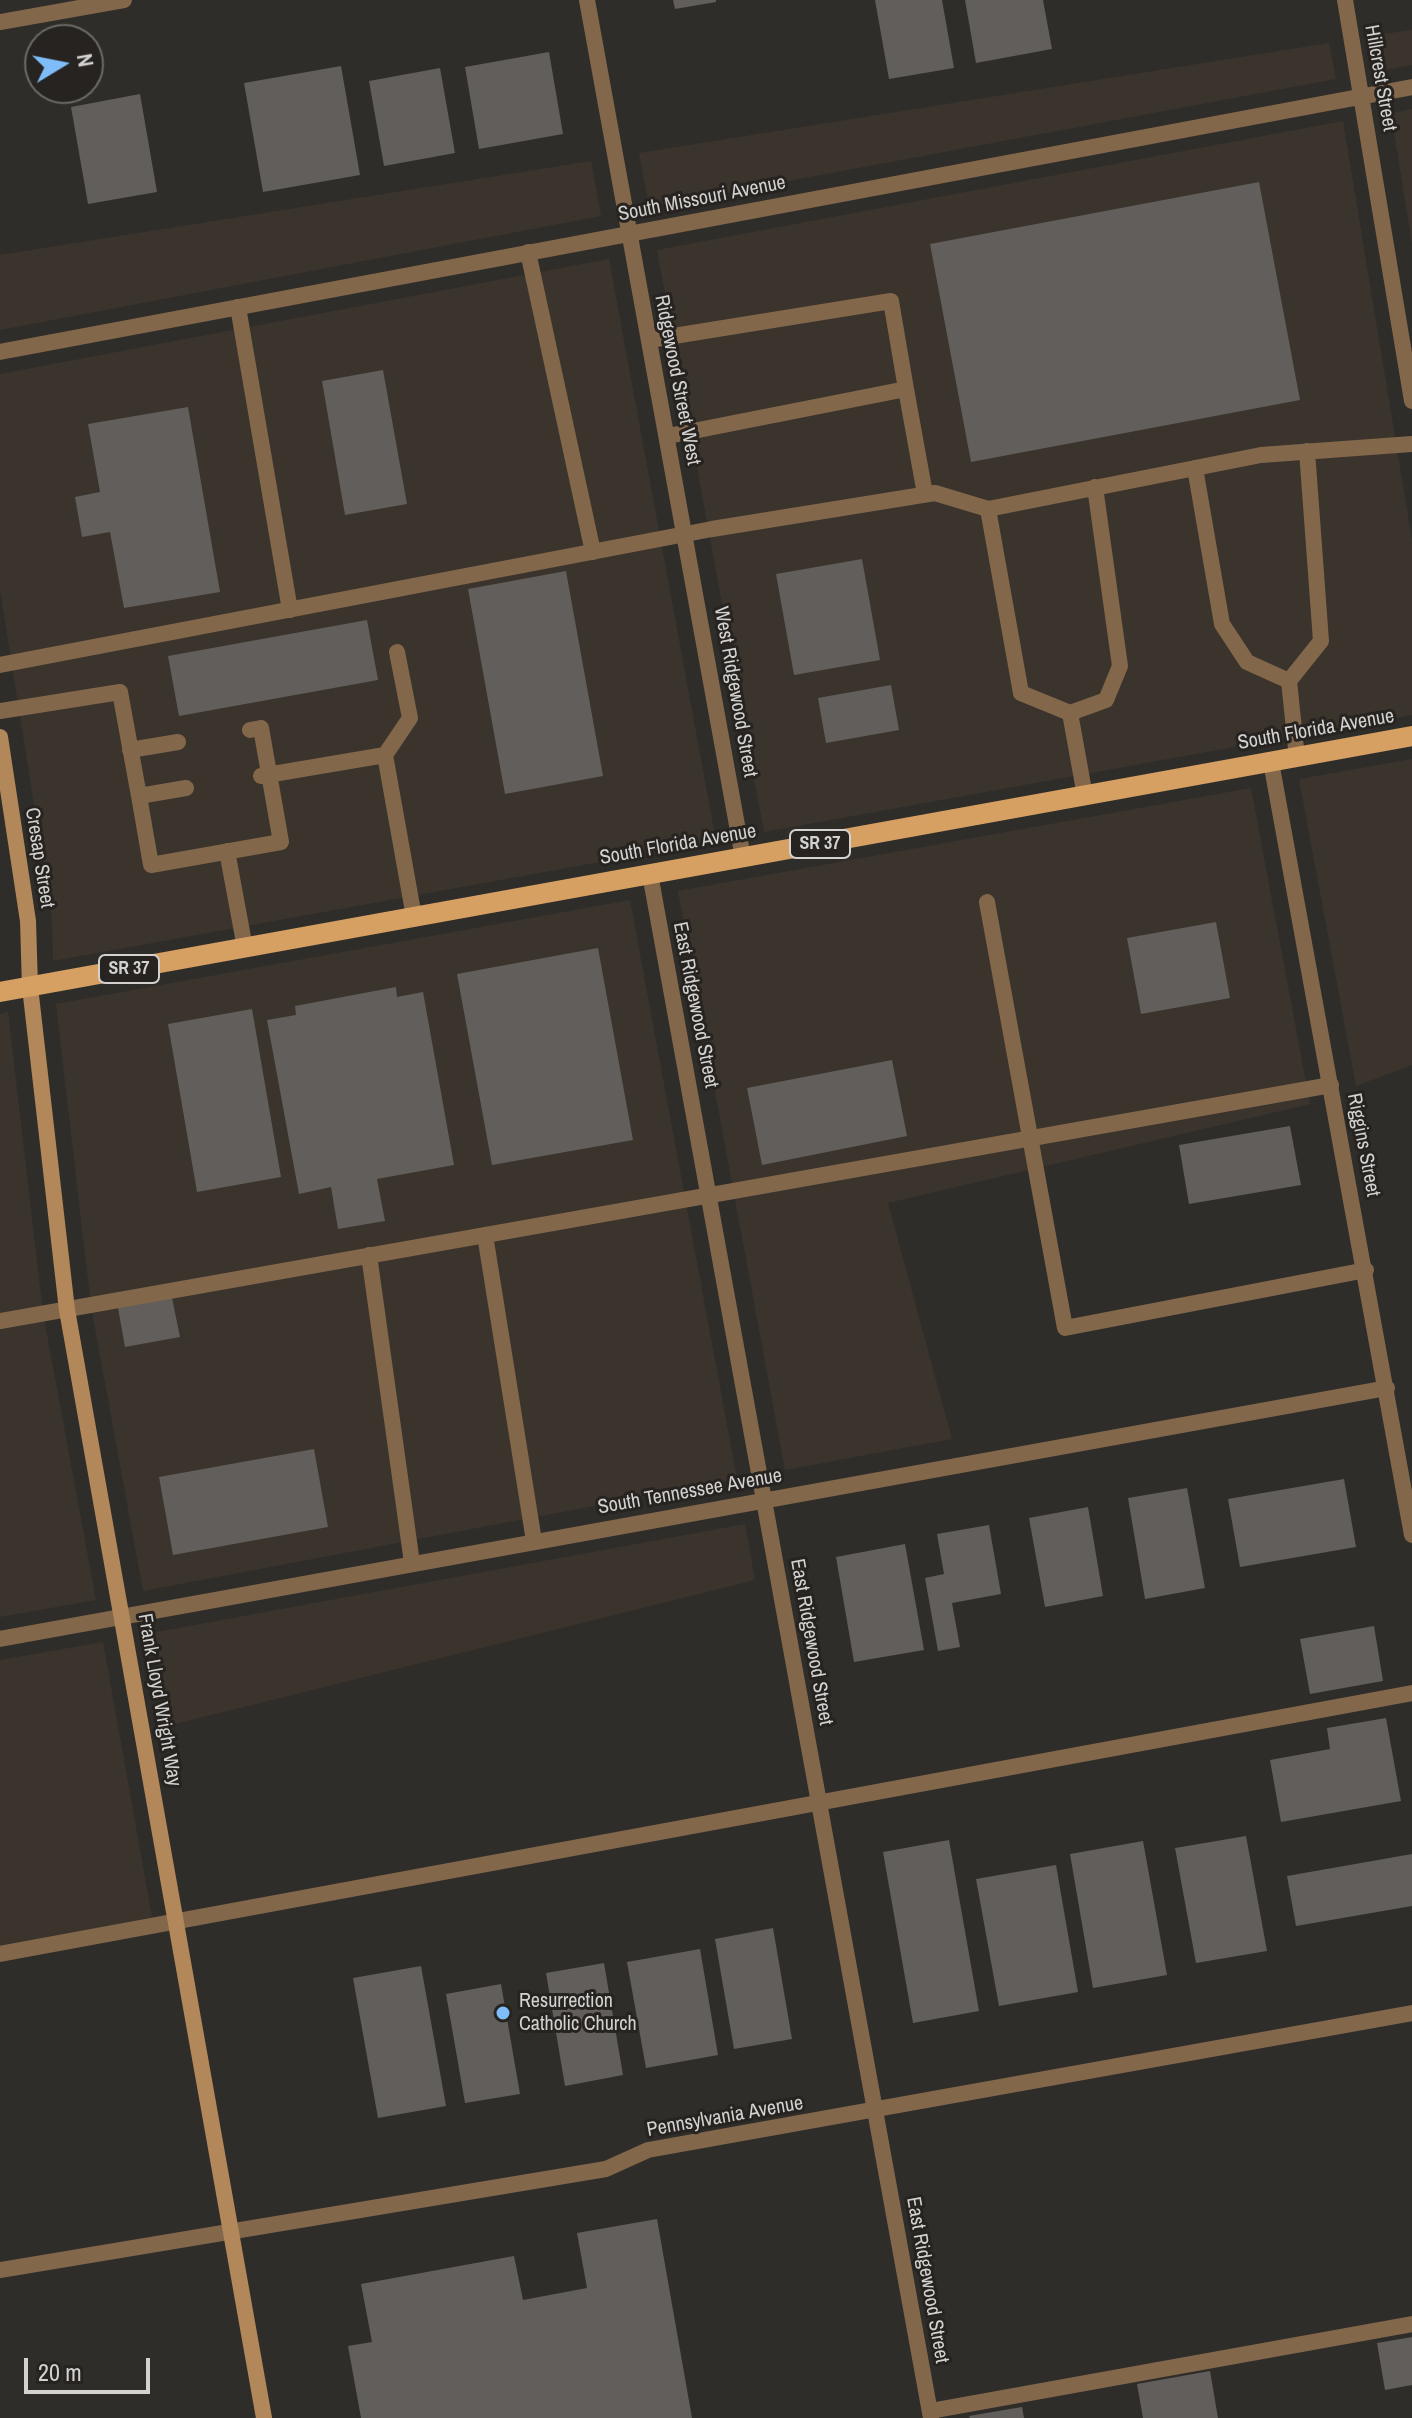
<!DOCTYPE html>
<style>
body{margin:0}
#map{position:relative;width:1412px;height:2418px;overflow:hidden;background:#2f2d2a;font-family:"Archivo Narrow",sans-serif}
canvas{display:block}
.north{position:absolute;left:24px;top:24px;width:80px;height:80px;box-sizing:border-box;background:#262320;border:2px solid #6b6966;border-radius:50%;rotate:80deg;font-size:22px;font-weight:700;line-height:32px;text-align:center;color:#d3d2d0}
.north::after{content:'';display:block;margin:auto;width:28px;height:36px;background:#7ebdf9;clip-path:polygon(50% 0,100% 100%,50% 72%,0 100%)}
.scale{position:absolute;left:24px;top:2358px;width:126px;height:36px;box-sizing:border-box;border:4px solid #d3d2d0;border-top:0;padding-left:10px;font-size:24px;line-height:28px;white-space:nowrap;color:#d3d2d0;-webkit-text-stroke:6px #262320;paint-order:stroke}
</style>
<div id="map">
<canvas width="1412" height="2418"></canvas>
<div class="north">N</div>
<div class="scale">20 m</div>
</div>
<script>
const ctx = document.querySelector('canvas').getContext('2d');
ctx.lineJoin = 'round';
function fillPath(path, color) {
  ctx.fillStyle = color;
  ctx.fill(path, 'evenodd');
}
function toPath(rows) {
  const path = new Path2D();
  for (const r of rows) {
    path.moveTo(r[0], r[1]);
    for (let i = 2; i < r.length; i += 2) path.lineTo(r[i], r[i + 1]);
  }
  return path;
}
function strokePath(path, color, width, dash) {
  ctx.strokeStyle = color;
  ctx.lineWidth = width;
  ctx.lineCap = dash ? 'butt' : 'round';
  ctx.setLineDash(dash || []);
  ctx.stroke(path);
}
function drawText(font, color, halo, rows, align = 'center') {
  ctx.font = font + ' "Archivo Narrow",sans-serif';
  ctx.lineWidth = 6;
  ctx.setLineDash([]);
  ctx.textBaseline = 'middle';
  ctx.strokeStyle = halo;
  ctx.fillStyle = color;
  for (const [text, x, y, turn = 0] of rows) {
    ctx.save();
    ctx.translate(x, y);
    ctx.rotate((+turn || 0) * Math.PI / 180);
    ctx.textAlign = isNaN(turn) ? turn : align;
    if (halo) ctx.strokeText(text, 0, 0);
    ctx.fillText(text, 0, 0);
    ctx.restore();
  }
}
fillPath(toPath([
 [1412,30,1412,65,1384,70,1377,35],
 [1329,43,1336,79,649,207,639,153],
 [1412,109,1412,244,1391,113],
 [1343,121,1412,540,1412,715,764,832,657,250],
 [591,161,601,216,0,330,0,255],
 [609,259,716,841,53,961,52,918,0,590,0,374],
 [1412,759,1412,1065,1356,1086,1299,779],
 [1251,788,1310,1104,888,1203,952,1439,785,1470,678,891],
 [630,900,737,1479,143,1591,91,1306,56,1004],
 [8,1012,43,1313,96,1600,0,1617,0,1014],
 [745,1524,755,1580,167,1726,151,1633],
 [103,1642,152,1917,0,1953,0,1660]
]), '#3b342d');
fillPath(toPath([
 [673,0,716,0,716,2,675,9],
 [875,0,942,0,954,68,889,79],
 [965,0,1043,0,1052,49,976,63],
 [549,52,563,134,479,149,465,67],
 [341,66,360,175,263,192,244,83],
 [440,68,455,153,384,166,369,81],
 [140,94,157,192,88,204,71,107],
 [1259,182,1300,400,971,462,930,244],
 [383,370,407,504,345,515,322,381],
 [188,407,220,592,124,608,110,532,82,537,75,497,100,492,88,424],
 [862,559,880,660,794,675,776,574],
 [566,571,603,776,505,794,468,589],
 [367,620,378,680,179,716,168,656],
 [891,685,899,730,826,743,818,698],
 [1216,922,1230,998,1141,1014,1127,938],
 [598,948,633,1140,492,1165,457,974],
 [396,987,397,997,423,992,454,1165,377,1179,385,1221,338,1229,331,1187,299,1194,267,1020,296,1015,295,1006],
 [252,1009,281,1177,197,1192,168,1024],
 [892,1060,907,1136,762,1165,747,1088],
 [1290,1126,1301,1185,1189,1204,1179,1145],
 [172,1298,180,1337,125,1347,118,1308],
 [314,1449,328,1527,173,1555,159,1477],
 [1344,1479,1356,1547,1240,1567,1228,1499],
 [1187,1488,1205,1588,1145,1599,1128,1498],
 [1088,1507,1103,1596,1045,1607,1029,1518],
 [989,1525,1001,1594,952,1603,960,1647,938,1651,925,1578,944,1574,937,1534],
 [905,1544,924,1650,854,1662,836,1557],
 [1374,1626,1383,1681,1310,1694,1300,1639],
 [1386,1718,1401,1801,1281,1822,1270,1760,1330,1749,1327,1728],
 [1246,1836,1267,1951,1196,1963,1175,1848],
 [949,1840,979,2011,913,2023,883,1852],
 [1143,1841,1167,1975,1093,1988,1070,1854],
 [1412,1854,1412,1906,1296,1926,1287,1876],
 [1056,1865,1078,1992,999,2006,976,1879],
 [773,1928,792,2039,734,2049,715,1939],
 [700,1949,718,2055,646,2068,627,1962],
 [604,1963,623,2075,565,2086,546,1973],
 [421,1966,446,2106,378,2118,353,1978],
 [501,1984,520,2094,465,2103,446,1994],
 [657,2219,692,2418,361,2418,348,2346,372,2342,361,2284,514,2256,523,2300,587,2288,577,2233],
 [1412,2337,1412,2385,1385,2390,1377,2343],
 [1210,2371,1218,2418,1143,2418,1137,2384],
 [1022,2407,1024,2418,970,2418,969,2416]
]), '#615e5b');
strokePath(toPath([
 [0,22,124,0],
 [528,252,593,552],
 [238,307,290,610],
 [649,340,891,301,906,389,668,436],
 [906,389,925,494],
 [1195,468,1222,624,1247,662,1289,681],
 [988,509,1021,693,1070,713,1106,700,1120,666,1095,487],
 [0,665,712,529,935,493,988,509,1261,455,1412,444],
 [0,711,120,692,139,796,186,788],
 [1070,713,1085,796],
 [130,750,178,742],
 [385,755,410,718,397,652],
 [1297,758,1289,681,1321,641,1307,451],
 [261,776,385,755,414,917],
 [139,796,151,865,281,842,261,728,250,730],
 [227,851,245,948],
 [987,902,1065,1328,1366,1270],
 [485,1235,534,1541],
 [369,1255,412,1563],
 [0,1321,1331,1085],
 [0,1954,1412,1693],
 [930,2411,1412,2324]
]), '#82674b', 16);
strokePath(toPath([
 [587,0,743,858],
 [1345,0,1412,401],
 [0,352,1412,87],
 [1271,762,1412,1535],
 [650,874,931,2418],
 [0,1639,1387,1388],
 [0,2270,606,2169,648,2150,1412,2013]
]), '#82674b', 16);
strokePath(toPath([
 [0,737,28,921,30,987,67,1310,264,2418]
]), '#b28759', 16);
strokePath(toPath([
 [0,992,1412,736]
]), '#d7a063', 20);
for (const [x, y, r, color] of [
 [503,2013,8,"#7ebdf9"]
]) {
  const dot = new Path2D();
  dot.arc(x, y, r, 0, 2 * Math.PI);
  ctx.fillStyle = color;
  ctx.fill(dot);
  strokePath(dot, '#262320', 3);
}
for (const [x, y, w] of [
 [820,844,60],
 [129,969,60]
]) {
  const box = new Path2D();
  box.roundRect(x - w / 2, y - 14, w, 28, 6);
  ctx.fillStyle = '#262320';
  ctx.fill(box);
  strokePath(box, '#d3d2d0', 2);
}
drawText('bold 18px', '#d3d2d0', null, [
 ["SR 37",820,844],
 ["SR 37",129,969]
]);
drawText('20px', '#d3d2d0', '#262320', [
 ["Hillcrest Street",1380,78,80],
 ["South Missouri Avenue",702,199,-11],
 ["Ridgewood Street West",677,380,79],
 ["West Ridgewood Street",735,692,80],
 ["South Florida Avenue",1316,730,-10],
 ["South Florida Avenue",678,845,-10],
 ["Cresap Street",39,858,81],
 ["East Ridgewood Street",695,1005,79],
 ["Riggins Street",1363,1145,79],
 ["South Tennessee Avenue",690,1492,-10],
 ["East Ridgewood Street",811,1642,80],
 ["Frank Lloyd Wright Way",159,1700,80],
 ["Pennsylvania Avenue",725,2117,-10],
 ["East Ridgewood Street",927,2280,80]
]);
drawText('20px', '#d3d2d0', '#262320', [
 ["Resurrection",519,2002],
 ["Catholic Church",519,2025]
], 'left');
</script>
